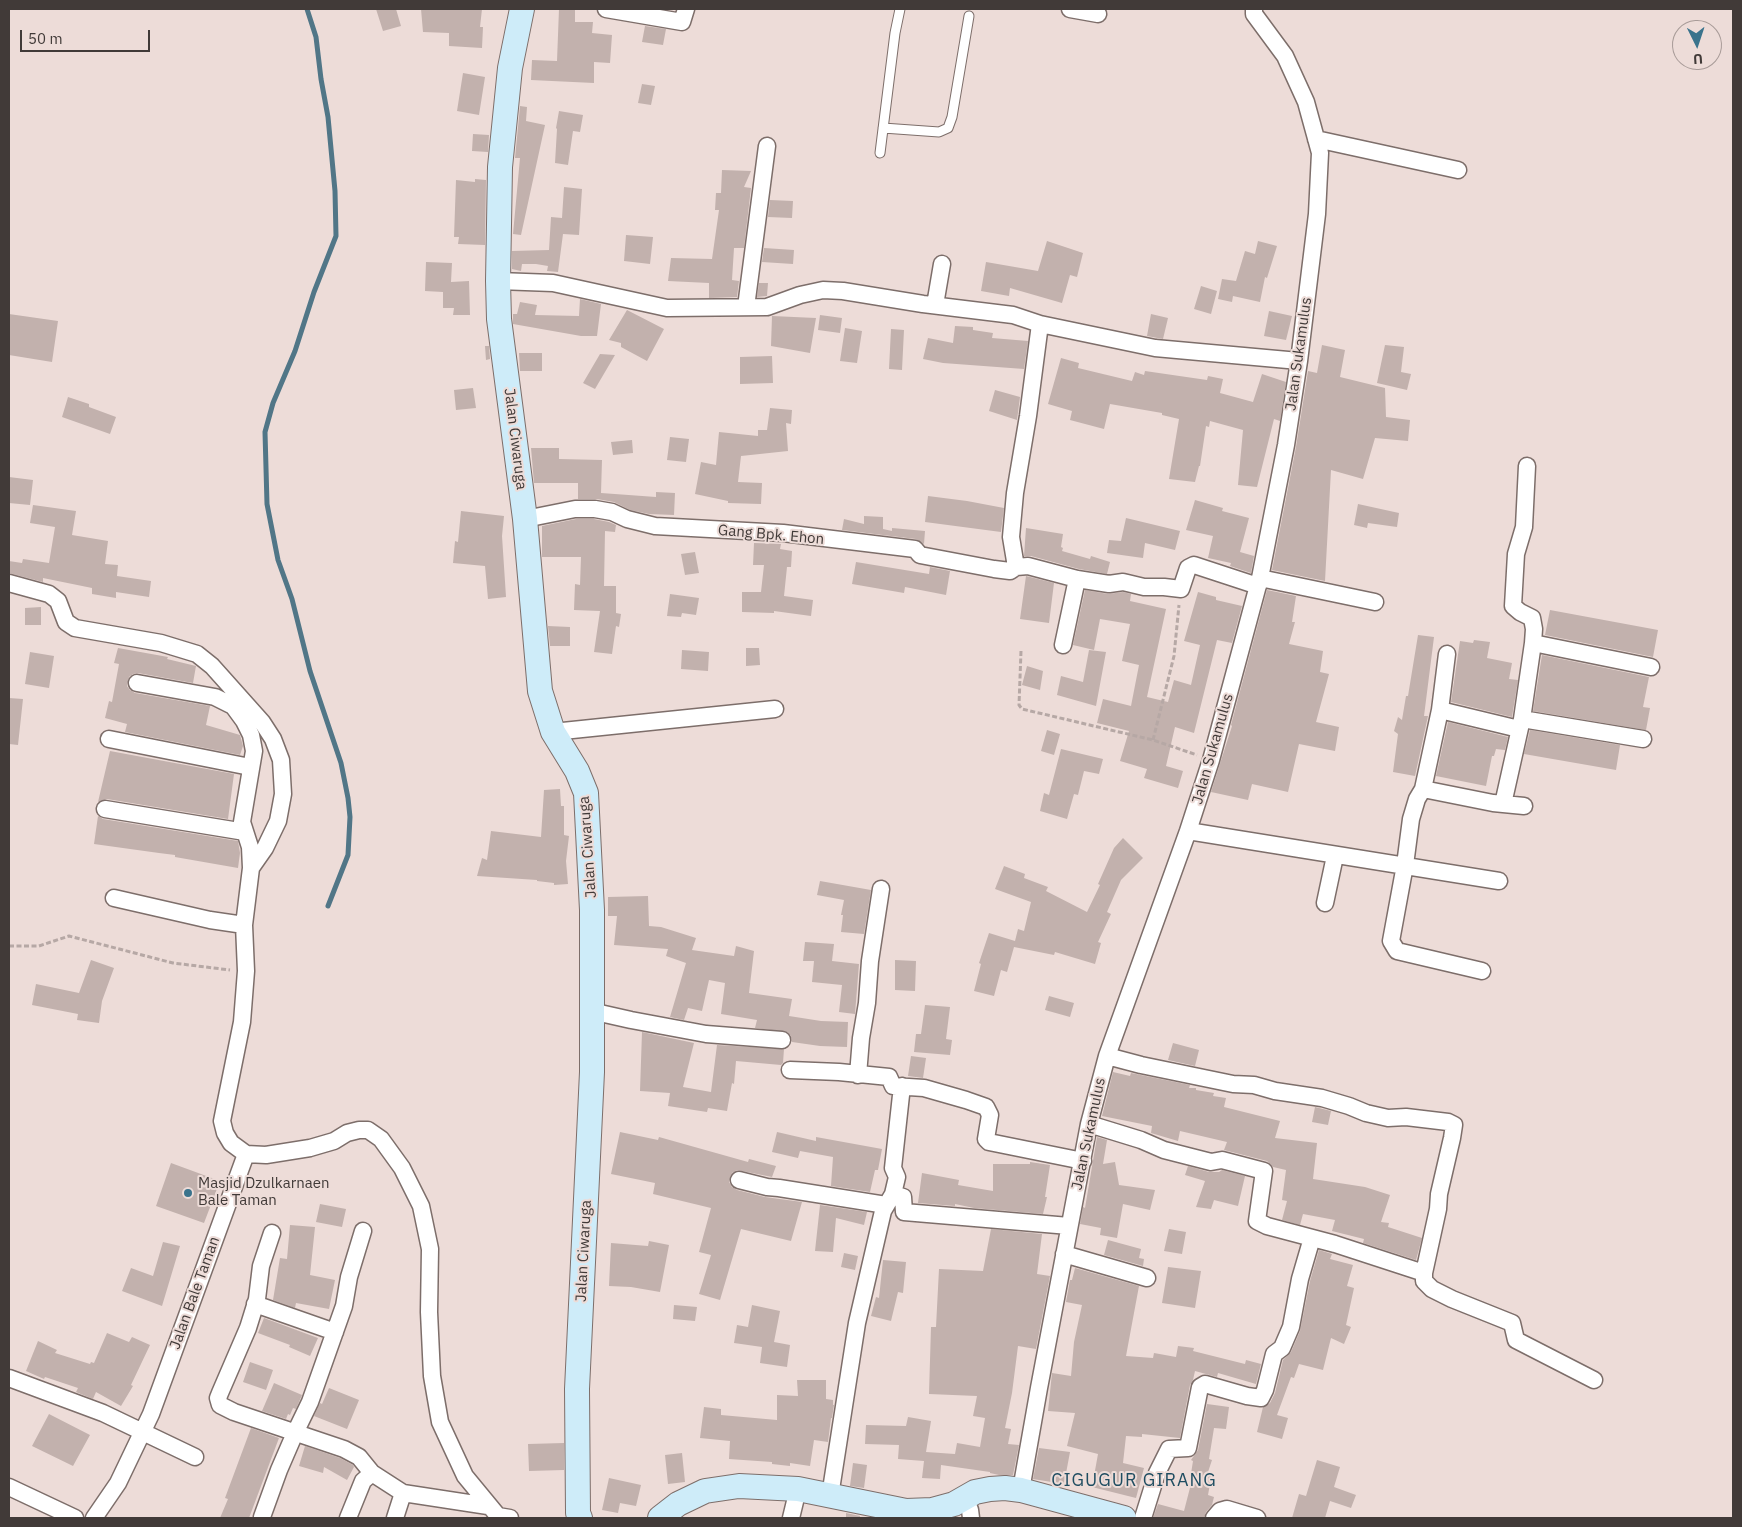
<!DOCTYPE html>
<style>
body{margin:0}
#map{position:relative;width:1742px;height:1527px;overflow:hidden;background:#eddcd8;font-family:"IBM Plex Sans",sans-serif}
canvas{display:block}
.frame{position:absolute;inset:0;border:10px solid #413a38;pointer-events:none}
.north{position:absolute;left:1672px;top:20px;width:50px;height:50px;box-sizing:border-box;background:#eddcd8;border:1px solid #a89b98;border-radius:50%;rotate:176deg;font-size:14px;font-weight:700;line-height:20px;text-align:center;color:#413a38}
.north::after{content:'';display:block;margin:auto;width:18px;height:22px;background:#3a738c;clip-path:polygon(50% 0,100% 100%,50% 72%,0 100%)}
.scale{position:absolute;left:20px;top:30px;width:130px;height:22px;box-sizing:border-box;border:2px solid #413a38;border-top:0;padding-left:6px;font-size:15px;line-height:18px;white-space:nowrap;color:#413a38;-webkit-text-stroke:4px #eddcd8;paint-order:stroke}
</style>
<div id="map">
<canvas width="1742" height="1527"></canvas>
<div class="frame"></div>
<div class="north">U</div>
<div class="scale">50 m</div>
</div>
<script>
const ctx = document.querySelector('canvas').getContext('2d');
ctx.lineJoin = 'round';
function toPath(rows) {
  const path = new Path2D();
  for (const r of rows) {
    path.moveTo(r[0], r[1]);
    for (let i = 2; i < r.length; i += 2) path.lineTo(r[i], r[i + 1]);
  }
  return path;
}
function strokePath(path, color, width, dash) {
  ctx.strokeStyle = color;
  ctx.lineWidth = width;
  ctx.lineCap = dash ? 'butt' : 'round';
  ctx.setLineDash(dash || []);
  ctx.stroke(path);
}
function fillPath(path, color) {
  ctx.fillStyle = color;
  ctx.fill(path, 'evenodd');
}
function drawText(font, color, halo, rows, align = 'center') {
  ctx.font = font + ' "IBM Plex Sans",sans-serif';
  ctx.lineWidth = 4;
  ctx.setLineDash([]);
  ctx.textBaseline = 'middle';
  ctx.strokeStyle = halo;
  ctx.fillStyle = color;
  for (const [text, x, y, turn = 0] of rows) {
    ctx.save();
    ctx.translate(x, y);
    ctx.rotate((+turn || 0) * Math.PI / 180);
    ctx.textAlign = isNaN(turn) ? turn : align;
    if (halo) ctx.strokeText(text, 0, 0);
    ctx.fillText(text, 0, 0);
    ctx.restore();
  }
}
strokePath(toPath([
 [307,9,316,37,321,79,328,117,335,191,336,236,314,292,295,351,273,403,265,432,267,504,278,560,292,599,310,671,341,763,348,798,350,817,348,855,328,906]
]), '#517687', 5);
fillPath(toPath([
 [376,9,396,9,401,26,383,31],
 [421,9,482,9,480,27,483,27,482,48,449,46,449,33,423,32],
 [559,9,575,9,575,22,593,22,592,33,612,35,610,63,594,62,594,83,531,80,532,60,557,61],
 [645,26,666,29,663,45,642,42],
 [463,73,485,77,479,115,457,111],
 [642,84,655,86,651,105,638,103],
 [520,106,527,107,526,121,545,125,521,235,513,234,520,158,515,158],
 [559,111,583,115,580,132,573,131,568,165,555,163,557,129,556,128],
 [473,134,489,135,488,152,472,151],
 [722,170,751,171,744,187,751,188,744,248,734,248,732,280,739,281,737,297,709,298,709,283,668,281,671,258,712,259,719,210,715,210,716,193,721,193],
 [475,179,486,180,485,245,458,244,459,237,454,237,456,180,475,182],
 [564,187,582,189,579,235,563,234,558,272,547,271,548,266,536,264,522,264,521,271,512,269,512,251,549,250,551,217,562,218],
 [770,200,793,201,792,218,768,217],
 [626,235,653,237,650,264,624,261],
 [1047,241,1083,253,1077,277,1070,275,1062,303,1010,288,1009,296,981,291,986,262,1038,271],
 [1258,241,1277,246,1267,278,1265,277,1260,302,1233,296,1232,302,1218,299,1222,279,1236,281,1245,251,1255,254],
 [764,248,794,250,793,264,762,262],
 [426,262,452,263,451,282,469,281,470,315,453,315,454,308,443,308,443,292,425,291],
 [759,283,768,283,767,296,757,297],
 [1201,286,1217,291,1211,314,1194,309],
 [580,299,601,304,597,336,581,336,513,324,513,314,517,314,520,302,537,305,535,315,579,316],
 [627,310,664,329,647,361,621,347,621,343,609,340],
 [1269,311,1292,316,1286,340,1264,336],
 [9,314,58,321,52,362,9,355],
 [1151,314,1168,318,1163,339,1147,336],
 [820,315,842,318,840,333,818,330],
 [772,316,816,318,810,353,771,346],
 [955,326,973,327,973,330,993,333,992,338,1028,341,1024,369,943,363,923,359,928,338,953,343],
 [845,328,862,331,857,363,840,361],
 [891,329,904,330,902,370,889,369],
 [1322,345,1345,350,1340,377,1385,388,1386,417,1410,420,1408,441,1375,438,1363,479,1331,470,1325,581,1272,570,1296,447,1308,371,1317,373],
 [1385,345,1404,347,1401,372,1411,374,1407,390,1377,383],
 [485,346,489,346,490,359,486,360],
 [519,353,542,353,542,371,520,371],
 [600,354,615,355,595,389,583,383],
 [772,356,773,383,740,384,740,357],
 [1061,358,1079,363,1078,368,1132,381,1135,372,1144,375,1145,371,1207,380,1208,376,1223,379,1220,393,1253,402,1262,374,1286,382,1280,421,1274,419,1257,487,1238,485,1243,430,1210,421,1209,427,1206,426,1200,466,1199,466,1195,482,1169,479,1179,419,1162,415,1162,413,1110,404,1104,429,1070,420,1072,411,1048,404],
 [473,388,476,408,456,410,454,390],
 [995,390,1020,397,1017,420,989,411],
 [68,397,89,404,89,407,116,417,110,434,62,417],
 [770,408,792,410,791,424,786,423,788,451,741,456,738,482,762,483,761,504,728,503,728,501,695,494,701,462,716,465,719,432,758,436,758,430,767,430],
 [670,437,689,439,686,462,667,460],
 [632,440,633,453,613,455,611,442],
 [531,448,559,448,559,459,602,460,601,493,656,497,656,492,675,493,674,515,649,514,630,510,614,502,597,499,578,499,578,483,534,483],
 [9,477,33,480,30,505,9,503],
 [928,496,967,501,1004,508,1001,532,925,522],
 [1195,500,1223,508,1222,511,1249,518,1240,552,1254,556,1251,573,1230,566,1231,563,1208,558,1213,536,1186,530],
 [1358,504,1399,513,1397,527,1368,523,1367,528,1354,525],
 [33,505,76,511,72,535,108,541,105,564,118,565,117,576,151,581,149,597,116,592,116,598,92,594,92,588,43,578,43,582,9,573,9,561,22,563,23,559,49,563,55,527,30,523],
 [461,511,504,516,502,536,506,597,488,599,485,566,453,563,455,541,458,542],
 [864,516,883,517,883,529,892,531,892,528,925,531,924,544,916,539,842,530,844,519,864,524],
 [1126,518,1180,531,1175,550,1145,543,1143,558,1107,553,1109,540,1121,541],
 [576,519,594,519,609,522,616,525,615,532,605,531,604,586,616,586,616,613,621,614,619,627,616,626,612,654,594,652,600,611,574,610,575,584,580,585,581,557,542,557,542,526],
 [1026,528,1063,534,1061,547,1063,548,1062,551,1090,559,1091,556,1110,562,1107,574,1079,569,1031,556,1024,556],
 [754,543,781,544,780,549,792,551,791,567,787,567,784,596,813,600,811,616,774,611,774,613,742,612,742,592,761,592,764,565,753,565],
 [695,552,699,573,685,575,681,554],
 [856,562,929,574,930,567,950,571,946,595,905,587,904,593,852,584],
 [1026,576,1054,583,1049,623,1020,619],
 [1085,590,1108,594,1123,592,1131,594,1130,601,1166,609,1147,697,1168,702,1174,680,1191,685,1200,645,1184,641,1198,592,1216,597,1216,600,1242,606,1232,643,1217,640,1194,733,1175,727,1166,766,1183,771,1178,788,1144,778,1147,769,1120,761,1129,731,1097,723,1103,699,1131,706,1139,665,1122,661,1130,624,1100,619,1094,650,1073,645],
 [1267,590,1296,596,1292,622,1295,622,1289,644,1323,651,1320,672,1329,674,1316,722,1339,727,1335,751,1299,744,1288,792,1252,784,1248,800,1211,792,1232,726,1231,725],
 [670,594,699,598,696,615,682,613,681,617,667,616],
 [41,607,41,625,25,625,25,608],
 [1550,610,1658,630,1653,657,1545,635],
 [548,626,570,627,570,646,550,646],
 [1418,635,1434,637,1424,716,1428,716,1415,776,1393,772,1398,734,1394,731,1398,717,1402,720,1406,696,1408,696],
 [1474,640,1490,642,1487,658,1512,663,1509,679,1518,680,1512,717,1451,702,1460,641,1473,643],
 [118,648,168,657,167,659,196,666,193,683,138,673,133,674,129,677,127,686,130,690,135,693,210,706,206,725,240,735,243,746,240,755,125,732,127,724,105,718,109,701,112,702,119,664,114,663],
 [746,648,759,648,760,665,746,666],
 [682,650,709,652,708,671,681,669],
 [1089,650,1106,652,1096,706,1057,695,1061,676,1083,682],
 [30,652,54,656,49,688,25,684],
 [1542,655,1649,677,1643,707,1650,708,1646,730,1533,711],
 [1027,666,1043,671,1040,690,1022,685],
 [9,698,23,699,18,745,9,744],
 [1448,722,1508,737,1505,750,1496,749,1494,756,1492,756,1486,786,1436,776],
 [1047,730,1060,734,1054,755,1041,751],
 [1530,730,1620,745,1616,770,1524,754],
 [1061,749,1103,759,1099,774,1084,771,1078,795,1074,794,1067,819,1040,811,1044,793,1049,795],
 [110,751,234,774,228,819,107,799,98,802],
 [560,789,561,806,564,806,564,835,569,836,566,861,568,884,554,885,554,883,537,881,537,880,477,876,482,858,487,860,491,831,541,837,544,790],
 [98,816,103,819,238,841,240,853,238,868,175,857,175,855,159,853,94,844],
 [1123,838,1143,858,1121,880,1107,912,1111,914,1098,942,1101,943,1095,964,1055,952,1054,955,1014,947,1007,972,1001,970,994,996,974,991,981,964,979,963,989,933,1015,941,1018,929,1024,931,1031,902,995,889,1004,866,1025,874,1024,878,1048,887,1046,891,1087,912,1100,885,1098,884,1114,848],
 [820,881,871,890,864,934,841,932,843,915,841,915,844,900,817,895],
 [648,896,649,926,661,927,696,938,692,950,734,956,736,946,754,951,749,993,792,999,789,1016,821,1021,848,1022,847,1047,820,1046,792,1042,791,1036,787,1032,755,1028,757,1020,721,1014,725,983,709,980,702,1011,688,1008,684,1020,670,1017,686,963,666,956,668,949,614,945,617,916,608,916,608,897],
 [805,942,834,944,832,961,859,964,855,1014,839,1012,842,985,812,982,814,961,803,961],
 [91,960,114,968,102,1001,99,1023,77,1020,78,1014,32,1005,36,984,79,993],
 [895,960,916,961,915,991,895,990],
 [1049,996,1074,1003,1070,1017,1045,1010],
 [925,1005,950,1007,946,1039,952,1040,950,1055,914,1052,916,1034,921,1034],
 [642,1032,694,1043,683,1087,711,1092,717,1045,784,1049,783,1063,781,1065,736,1061,734,1084,732,1083,727,1111,708,1108,707,1112,668,1106,670,1093,640,1091],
 [1173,1043,1199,1050,1195,1066,1168,1060],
 [911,1056,926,1058,923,1078,908,1076],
 [1113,1072,1130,1076,1131,1073,1190,1085,1189,1088,1196,1088,1196,1090,1214,1093,1213,1096,1226,1098,1224,1107,1280,1121,1275,1138,1317,1143,1313,1179,1365,1187,1390,1195,1381,1222,1389,1223,1388,1227,1422,1238,1416,1260,1363,1243,1364,1239,1332,1231,1335,1220,1303,1214,1300,1225,1282,1220,1287,1201,1282,1200,1286,1170,1273,1167,1267,1161,1224,1150,1227,1142,1180,1131,1178,1141,1151,1133,1152,1126,1102,1116],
 [1315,1107,1331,1111,1328,1125,1312,1122],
 [620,1132,658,1140,659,1137,748,1162,749,1159,776,1166,772,1177,737,1170,732,1173,729,1182,732,1187,737,1190,765,1197,802,1202,791,1241,741,1229,720,1300,699,1294,711,1255,699,1252,711,1208,653,1194,655,1183,611,1174],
 [777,1132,816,1141,816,1137,882,1149,878,1170,875,1170,870,1192,831,1186,833,1157,800,1151,798,1158,772,1152],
 [1097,1137,1107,1140,1103,1164,1115,1162,1119,1185,1155,1190,1150,1210,1123,1204,1117,1238,1100,1235,1101,1228,1080,1224,1083,1207,1085,1208],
 [1030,1162,1050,1165,1045,1197,1047,1197,1043,1214,974,1208,955,1204,955,1206,918,1203,922,1173,959,1180,958,1185,993,1191,993,1164,1030,1164],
 [171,1163,220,1181,204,1223,156,1206],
 [1188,1166,1209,1172,1219,1172,1222,1170,1245,1176,1238,1206,1214,1200,1211,1209,1196,1207,1205,1181,1185,1175],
 [320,1204,346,1209,342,1227,316,1222],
 [820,1205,867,1212,864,1225,836,1218,833,1252,815,1251],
 [290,1225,315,1227,310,1275,335,1280,329,1309,296,1303,295,1308,273,1300,280,1258,287,1259],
 [991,1229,1042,1234,1037,1274,1050,1276,1036,1349,1018,1346,1012,1393,1005,1428,1011,1429,1008,1444,1019,1445,1013,1475,999,1475,990,1473,990,1472,941,1465,940,1479,922,1478,924,1461,898,1459,899,1445,865,1444,866,1425,906,1426,908,1417,931,1421,926,1452,955,1454,957,1443,980,1447,985,1418,973,1416,977,1396,929,1394,931,1327,936,1327,939,1269,983,1271],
 [1169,1229,1186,1232,1182,1254,1164,1251],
 [1108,1240,1141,1249,1139,1258,1144,1259,1143,1266,1104,1255],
 [649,1241,669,1245,660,1292,631,1287,609,1286,611,1243,648,1246],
 [163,1242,180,1246,162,1306,122,1291,131,1268,153,1276],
 [1319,1250,1332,1254,1330,1259,1353,1265,1347,1286,1354,1288,1346,1325,1351,1327,1344,1344,1331,1338,1323,1370,1299,1364,1294,1378,1291,1377,1277,1415,1288,1418,1282,1439,1257,1432,1263,1407,1270,1403,1275,1393,1283,1360,1291,1352,1300,1331,1310,1281],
 [844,1253,858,1256,855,1270,841,1267],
 [883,1260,906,1262,903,1293,898,1292,891,1321,871,1316,876,1297,879,1298],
 [1168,1267,1201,1271,1195,1308,1162,1303],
 [1075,1268,1139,1286,1126,1356,1153,1358,1154,1353,1176,1357,1178,1346,1194,1348,1193,1351,1245,1364,1246,1360,1261,1364,1256,1384,1218,1373,1217,1377,1195,1371,1193,1380,1190,1385,1180,1438,1142,1434,1142,1437,1126,1436,1123,1463,1144,1468,1136,1498,1092,1487,1098,1454,1067,1446,1075,1413,1048,1411,1052,1373,1071,1376,1074,1342,1082,1305,1066,1302,1070,1280,1072,1280],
 [674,1305,697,1307,695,1321,673,1319],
 [752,1305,780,1311,774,1342,790,1345,787,1367,760,1363,762,1347,734,1343,737,1325,748,1327],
 [264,1318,318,1338,310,1356,289,1347,290,1345,258,1333],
 [107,1333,129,1342,132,1337,150,1345,131,1385,133,1386,121,1406,96,1392,93,1399,76,1392,78,1388,45,1377,44,1379,26,1371,38,1341,57,1350,55,1353,90,1364,91,1362,94,1363],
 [250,1362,273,1370,266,1390,243,1382],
 [797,1380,826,1380,826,1399,833,1400,833,1405,834,1405,832,1418,831,1418,828,1442,814,1440,810,1466,790,1463,790,1466,772,1464,772,1462,729,1459,730,1441,700,1438,704,1407,721,1409,721,1415,777,1420,777,1395,798,1396],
 [274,1383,302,1395,296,1409,293,1408,290,1415,288,1414,286,1419,262,1411],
 [329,1388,359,1400,347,1429,314,1416,320,1403,322,1404],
 [1207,1404,1229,1407,1226,1429,1214,1428,1209,1459,1212,1460,1208,1472,1212,1473,1208,1495,1214,1497,1212,1505,1206,1512,1204,1518,1153,1518,1158,1504,1184,1511,1192,1480,1190,1480,1193,1461,1191,1460,1198,1450],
 [49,1414,90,1435,73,1466,32,1446],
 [251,1428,279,1438,249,1518,220,1518,228,1499,225,1498],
 [564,1443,564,1470,529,1471,528,1444],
 [305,1446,340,1458,353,1465,354,1467,347,1480,324,1467,323,1473,299,1466],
 [1039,1448,1070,1452,1064,1484,1033,1479],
 [682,1453,685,1482,668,1484,665,1455],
 [1317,1460,1340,1467,1334,1487,1356,1495,1351,1508,1330,1501,1325,1518,1292,1518,1299,1494,1306,1496],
 [853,1463,867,1465,864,1488,850,1486],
 [609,1478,641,1485,636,1506,620,1503,618,1513,602,1510],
 [846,1513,860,1516,860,1518,846,1518]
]), '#c2b1ad');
const lane = toPath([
 [883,128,939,132,948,128,952,117,969,16],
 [880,153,895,33,900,9]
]);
const street = toPath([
 [606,9,682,22,686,9],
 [1070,9,1098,14],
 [1316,139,1458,170],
 [498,281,553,283,667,308,767,307,800,295,823,290,843,291,923,304,1013,315,1040,324,1155,348,1299,361],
 [935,305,942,264],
 [746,307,767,146],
 [1040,324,1028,416,1015,493,1011,537,1016,567,1028,566,1077,579,1109,584,1123,582,1144,587,1164,587,1181,589,1188,568,1194,565,1258,586],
 [1527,466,1524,527,1516,554,1513,606,1520,612,1532,618,1534,629,1533,643],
 [525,519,575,509,595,509,612,512,627,519,655,526,783,533,915,549,920,555,994,569,1010,571,1016,567],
 [1260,578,1375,602],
 [9,583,49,594,58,601,66,622,75,628,161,643,197,654,212,666,262,722,273,739,281,760,283,794,278,821,265,848,251,868,244,925,246,971,242,1022,222,1121,225,1133,231,1143,246,1154,266,1155,310,1148,334,1141,347,1133,359,1130,368,1130,381,1139,402,1168,421,1206,430,1249,429,1312,432,1376,440,1422,465,1476,498,1516,510,1518],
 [1063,645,1077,579],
 [137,683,215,697,233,706,244,721,251,735,254,751,242,822,250,847,251,868],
 [1440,710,1519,729],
 [1522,719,1643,739],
 [553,732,775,709],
 [109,739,250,767],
 [1423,789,1440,710,1447,654],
 [1503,804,1522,719,1533,643,1651,667],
 [105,809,245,832],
 [1188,831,1499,881],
 [114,898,210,920,244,925],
 [1325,903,1335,856],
 [1482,971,1397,951,1391,941,1405,865,1411,819,1417,799,1423,789,1493,803,1524,806],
 [591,1011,631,1020,706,1034,782,1040],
 [1107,1056,1141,1065,1233,1084,1254,1085,1275,1091,1322,1098,1349,1106,1366,1113,1388,1118,1406,1117,1448,1122,1454,1125,1452,1138,1439,1194,1438,1209,1424,1273,1424,1281,1432,1289,1452,1299,1512,1323,1516,1340,1594,1380],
 [790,1070,839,1072,889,1077,893,1086,924,1088,966,1100,986,1107,990,1115,986,1139,989,1142,1083,1161],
 [858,1075,861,1038,867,1003,870,961,881,889],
 [1089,1124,1141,1140,1164,1150,1211,1162,1222,1160,1264,1171,1257,1221,1267,1226,1335,1244,1424,1273],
 [739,1180,767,1187,779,1188,886,1205],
 [893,1194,903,1197,904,1212,1069,1226],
 [272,1233,261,1266,257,1299,248,1328,220,1393,218,1398,220,1405,234,1412,344,1449,359,1457,372,1473,403,1493,488,1506],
 [1064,1254,1147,1278],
 [255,1304,335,1332],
 [9,1378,103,1413,195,1457],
 [9,1487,75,1518],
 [1021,1490,1039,1388,1089,1124,1107,1056,1188,831,1211,760,1260,578,1286,445,1299,361,1317,214,1320,153,1306,102,1285,56,1254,14,1254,9],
 [830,1496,857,1323,883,1211,893,1194,897,1177,893,1168,902,1086],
 [965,1497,970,1510,971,1518],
 [262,1517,279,1470,295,1433,310,1402,344,1306,349,1277,363,1231],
 [94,1518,118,1483,151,1414,246,1154],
 [348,1518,363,1481,372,1473],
 [395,1518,403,1493],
 [791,1518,798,1489],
 [1143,1518,1157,1473,1169,1449,1188,1448,1200,1387,1205,1384,1247,1396,1261,1398,1265,1390,1274,1354,1282,1348,1291,1327,1300,1279,1312,1238],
 [1214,1518,1220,1511,1227,1509,1257,1518]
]);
const secondary = toPath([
 [522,9,510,68,500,167,498,281,499,319,525,519,540,691,553,732,577,771,586,793,592,910,592,1072,577,1389,578,1513,580,1518],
 [660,1518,678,1504,705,1491,739,1486,798,1489,906,1511,932,1510,954,1504,975,1492,990,1489,1005,1488,1021,1490,1124,1518]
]);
strokePath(lane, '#7d6e6a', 11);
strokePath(street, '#7d6e6a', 19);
strokePath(secondary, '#7d6e6a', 26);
strokePath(toPath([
 [1021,651,1019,705,1022,709,1153,740,1197,755],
 [1153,740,1174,656,1179,605],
 [9,946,39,946,69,936,173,963,230,970]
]), '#b6a8a5', 3, [5, 2.5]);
strokePath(lane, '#fff', 9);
strokePath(street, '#fff', 16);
strokePath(secondary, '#ceecf9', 24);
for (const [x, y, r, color] of [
 [188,1193,5,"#3a738c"]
]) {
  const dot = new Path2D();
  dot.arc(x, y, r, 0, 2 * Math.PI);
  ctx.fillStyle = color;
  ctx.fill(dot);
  strokePath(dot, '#eddcd8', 2);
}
drawText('15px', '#413a38', '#eddcd8', [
 ["Jalan Sukamulus",1299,354,-82],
 ["Jalan Ciwaruga",515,439,83],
 ["Gang Bpk. Ehon",771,535,5],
 ["Jalan Sukamulus",1213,749,-74],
 ["Jalan Ciwaruga",588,847,-94],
 ["Jalan Sukamulus",1089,1134,-78],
 ["Jalan Ciwaruga",584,1251,-87],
 ["Jalan Bale Taman",195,1293,-70]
]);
drawText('15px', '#413a38', '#eddcd8', [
 ["Masjid Dzulkarnaen",198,1184],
 ["Bale Taman",198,1201]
], 'left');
ctx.letterSpacing = '1px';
drawText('18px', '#1f4d61', '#eddcd8', [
 ["CIGUGUR GIRANG",1134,1481]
]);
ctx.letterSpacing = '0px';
</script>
